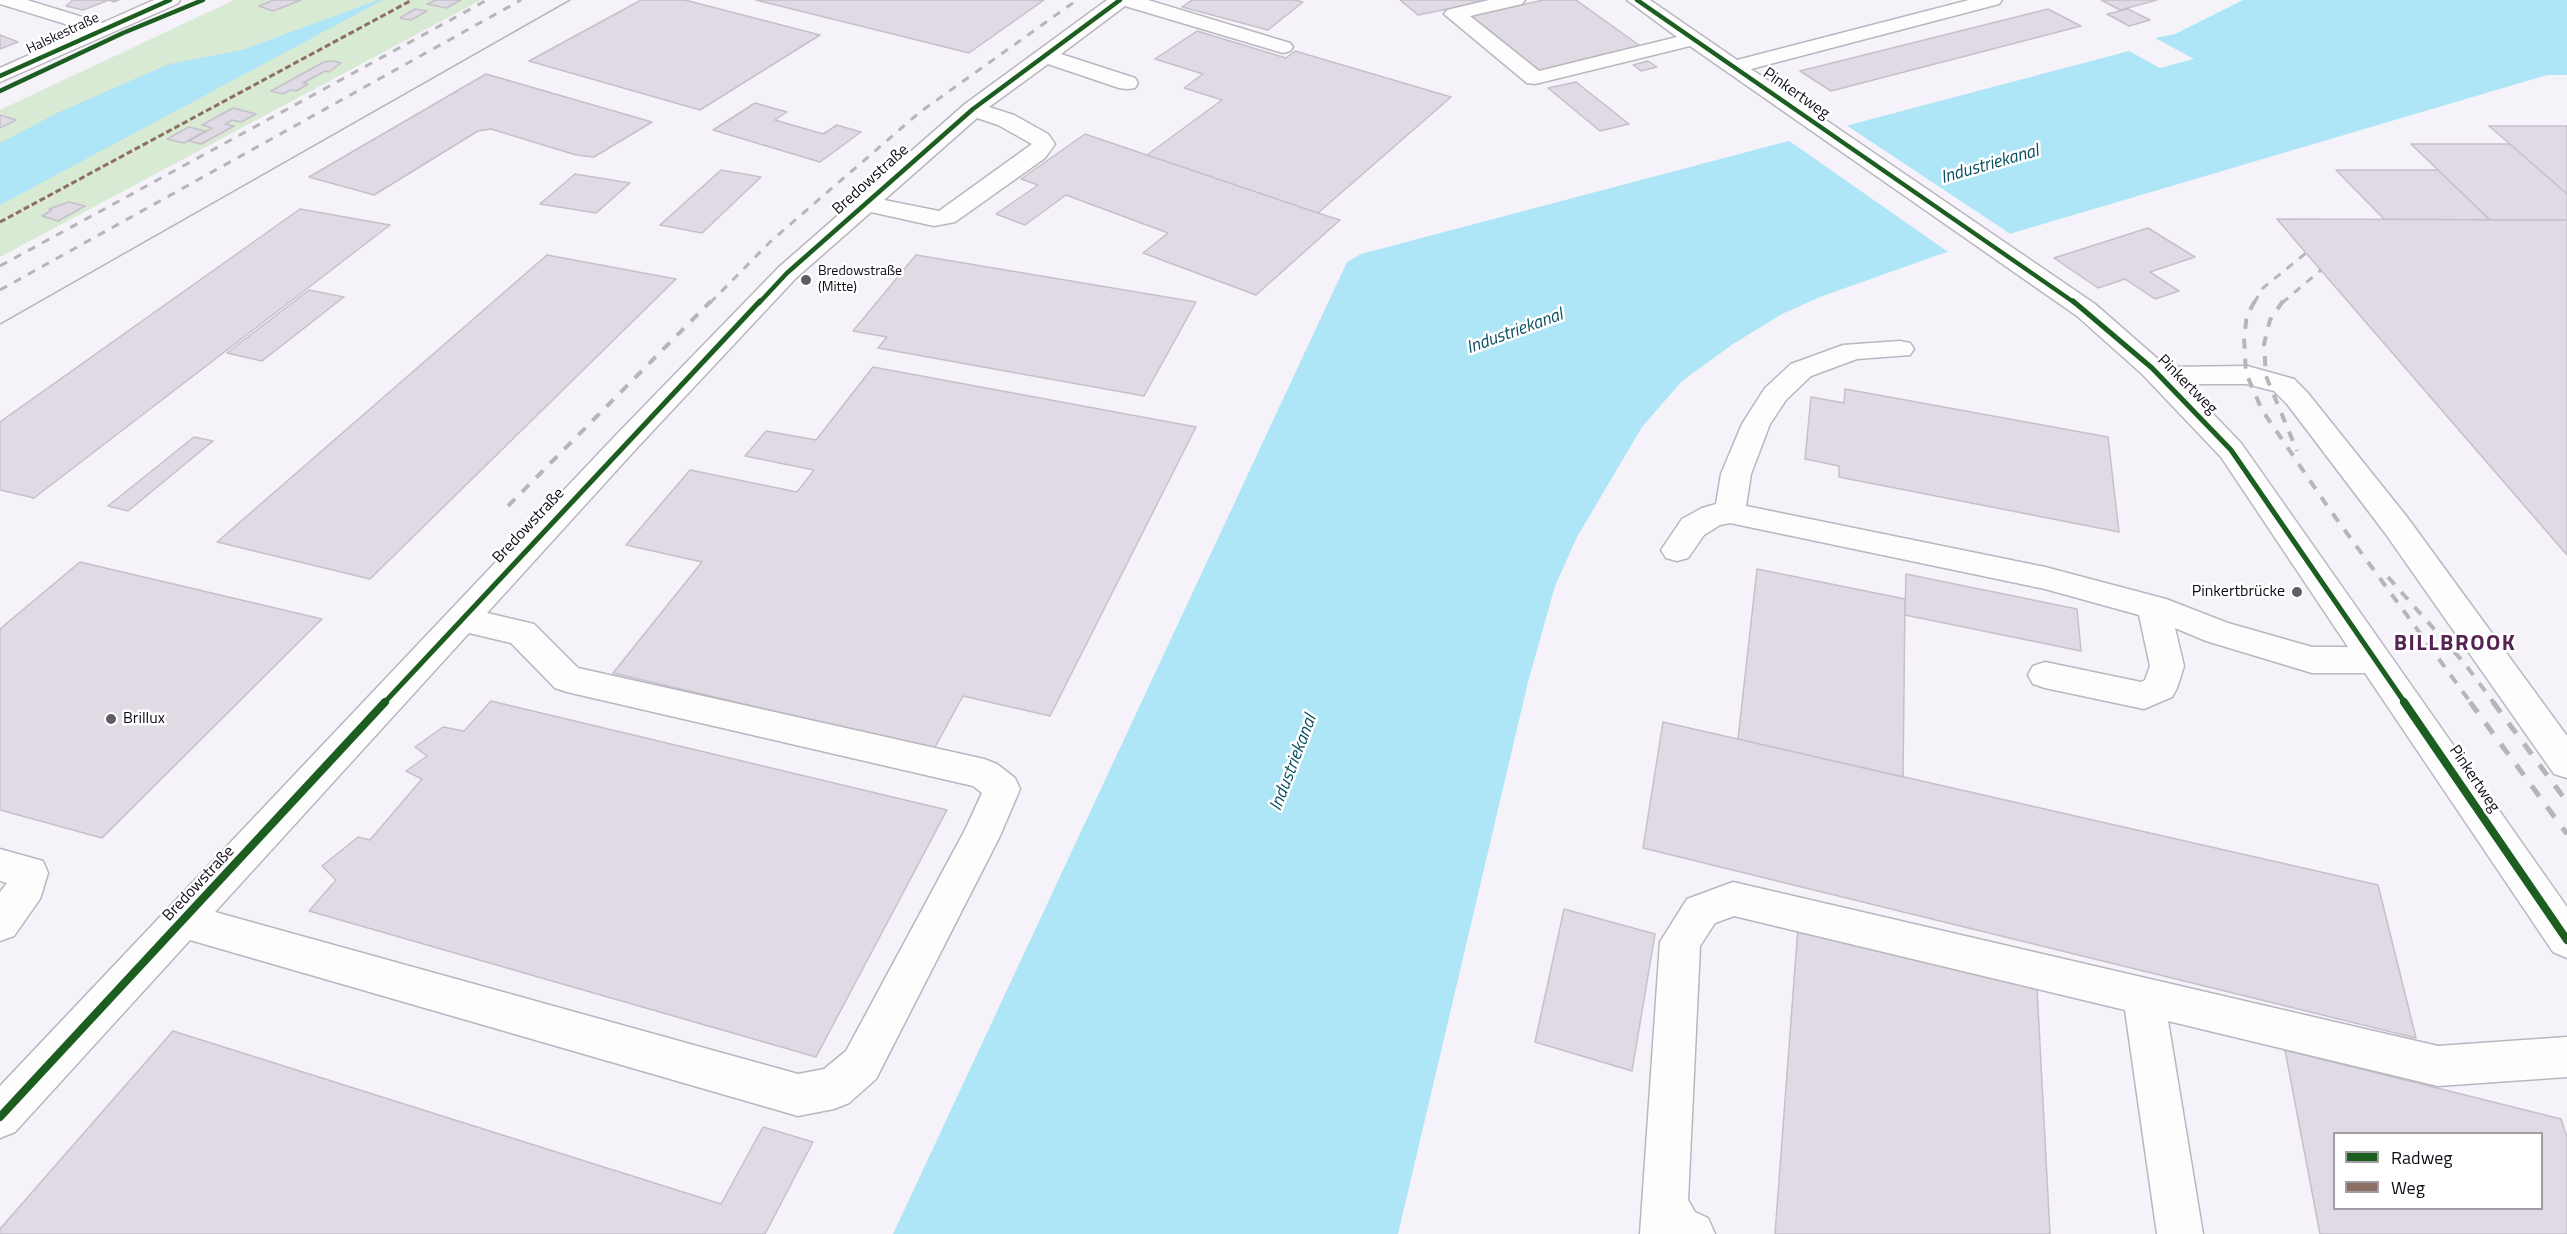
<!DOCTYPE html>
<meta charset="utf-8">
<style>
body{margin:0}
#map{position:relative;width:2567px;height:1234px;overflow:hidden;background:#f5f2f9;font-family:"Titillium Web",sans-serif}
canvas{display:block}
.legend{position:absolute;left:2333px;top:1132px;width:210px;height:78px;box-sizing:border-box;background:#fff;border:2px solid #a09ea2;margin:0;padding:8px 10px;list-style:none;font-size:18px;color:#120c17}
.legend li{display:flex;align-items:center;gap:12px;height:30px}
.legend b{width:30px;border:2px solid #a09ea2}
</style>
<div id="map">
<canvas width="2567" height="1234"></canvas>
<ul class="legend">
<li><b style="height:8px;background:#1b5e20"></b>Radweg</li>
<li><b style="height:8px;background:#8d6e63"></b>Weg</li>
</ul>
</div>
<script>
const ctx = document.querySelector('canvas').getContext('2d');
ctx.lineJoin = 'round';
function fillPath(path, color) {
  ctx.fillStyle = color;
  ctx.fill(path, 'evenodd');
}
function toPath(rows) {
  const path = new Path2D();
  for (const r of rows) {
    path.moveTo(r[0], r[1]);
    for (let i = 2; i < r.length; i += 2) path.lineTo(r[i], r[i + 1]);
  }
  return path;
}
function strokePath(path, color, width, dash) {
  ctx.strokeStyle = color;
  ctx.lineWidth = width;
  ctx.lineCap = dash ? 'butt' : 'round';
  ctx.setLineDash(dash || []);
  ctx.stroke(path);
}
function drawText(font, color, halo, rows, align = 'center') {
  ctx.font = font + ' "Titillium Web",sans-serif';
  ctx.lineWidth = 5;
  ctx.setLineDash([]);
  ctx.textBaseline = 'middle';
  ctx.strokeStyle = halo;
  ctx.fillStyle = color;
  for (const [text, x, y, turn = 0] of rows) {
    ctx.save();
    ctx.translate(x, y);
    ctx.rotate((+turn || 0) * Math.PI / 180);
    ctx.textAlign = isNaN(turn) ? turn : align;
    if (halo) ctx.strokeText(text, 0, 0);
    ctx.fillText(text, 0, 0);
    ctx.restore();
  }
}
fillPath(toPath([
 [234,0,481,0,0,257,0,110]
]), '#d8e9d4');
fillPath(toPath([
 [378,0,383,0,0,205,0,143,57,113,169,64,242,50],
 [2243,0,2567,0,2567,75,2547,75,1938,255,1820,297,1782,314,1733,344,1682,381,1642,427,1577,537,1555,586,1528,682,1398,1234,893,1234,1347,262,1361,254,2129,51,2160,68,2194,59,2155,38,2175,34]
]), '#aee6f8');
fillPath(toPath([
 [1843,123,2012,235,1951,254,1785,138]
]), '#f5f2f9');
const building = toPath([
 [73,0,119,0,114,2,109,0,83,10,66,6,73,0],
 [274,0,301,0,273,11,259,6,274,0],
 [436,0,461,0,446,8,427,4,436,0],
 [641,0,685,0,820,35,700,110,529,61,641,0],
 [756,0,1044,0,969,53,756,0],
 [1192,0,1295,0,1303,2,1268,30,1182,7,1192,0],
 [1400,0,1493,0,1418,15,1400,0],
 [1544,0,1576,0,1643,48,1536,73,1465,17,1544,0],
 [2101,0,2157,0,2120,10,2101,0],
 [415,9,427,11,411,20,400,18,415,9],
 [2048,9,2081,26,1831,91,1800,71,2048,9],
 [2128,9,2150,20,2129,26,2107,14,2128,9],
 [1197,31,1286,58,1295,51,1451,97,1318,213,1147,155,1222,100,1184,88,1203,74,1155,59,1197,31],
 [0,35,18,42,0,49,0,35],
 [333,61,341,63,329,72,325,71,303,83,308,84,296,91,291,90,283,94,271,91,324,62,333,61],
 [1648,61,1657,67,1641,71,1633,65,1648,61],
 [486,74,652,122,594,157,576,155,491,129,478,131,374,195,309,177,486,74],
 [1576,82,1629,124,1600,131,1548,88,1576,82],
 [755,103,787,112,775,120,823,134,837,125,861,132,820,162,713,130,755,103],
 [233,108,256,114,241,122,232,120,225,124,234,126,201,144,189,141,212,128,202,125,233,108],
 [0,115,16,120,0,128,0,115],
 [2489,126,2567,126,2567,194,2510,144,2489,126],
 [189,127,205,131,184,143,167,139,189,127],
 [1085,134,1318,213,1340,220,1256,295,1143,253,1168,233,1066,195,1025,225,996,214,1038,185,1021,179,1085,134],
 [2411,144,2510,144,2567,194,2567,220,2490,220,2411,144],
 [721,170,761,177,702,233,660,225,721,170],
 [2336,170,2438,170,2490,220,2384,219,2336,170],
 [575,174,630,183,596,213,540,204,575,174],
 [69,202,85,206,58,221,42,216,52,210,49,209,69,202],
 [300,209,390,225,34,498,0,490,0,422,300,209],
 [2277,219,2567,220,2567,555,2306,253,2277,219],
 [2148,228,2195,257,2150,272,2179,291,2155,299,2125,279,2098,288,2054,258,2148,228],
 [547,255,676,279,370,579,217,542,547,255],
 [916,255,1196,302,1144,396,878,348,887,337,853,331,916,255],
 [309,290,344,297,262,361,227,353,309,290],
 [873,367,1196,427,1050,716,963,696,934,749,613,673,702,562,626,545,690,470,797,492,814,470,745,456,766,431,816,440,873,367],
 [1845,389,2108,437,2119,532,1839,477,1839,466,1805,459,1811,397,1844,403,1845,389],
 [194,437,213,441,128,511,108,506,194,437],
 [80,562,322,619,102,838,0,810,0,629,80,562],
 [1757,569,1905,599,1903,777,1738,739,1757,569],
 [1906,574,2077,609,2081,651,1905,615,1906,574],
 [491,701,947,810,816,1057,309,911,336,880,322,866,358,837,370,840,422,779,406,771,427,756,415,747,443,727,464,731,491,701],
 [1663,722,2378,885,2416,1038,1643,848,1663,722],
 [1564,909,1655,934,1632,1071,1535,1042,1564,909],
 [1798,927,2037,988,2050,1234,1775,1234,1798,927],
 [173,1031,721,1204,763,1127,813,1142,765,1234,0,1234,0,1229,173,1031],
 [2285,1050,2561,1119,2567,1137,2567,1234,2320,1234,2285,1050],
 [2334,1134,2542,1134,2542,1208,2334,1208,2334,1134]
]);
fillPath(building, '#dfdae4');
strokePath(building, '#c5c0c9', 1.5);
const minor = toPath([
 [0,0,27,0,102,23,154,0,180,0,177,4,0,82,0,68,85,30,0,4,0,0],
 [1107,0,1148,0,1290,43,1293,47,1290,51,1283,53,1125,6,1061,54,1135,78,1138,83,1135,88,1127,89,1119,88,1048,64,989,107,1014,115,1048,134,1055,144,1045,158,955,222,934,226,871,212,796,278,636,449,487,613,534,624,578,668,984,759,997,764,1015,778,1020,789,1000,836,876,1079,849,1103,834,1109,798,1116,190,940,15,1132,0,1138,0,1086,616,435,778,268,965,104,1107,0],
 [977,118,998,125,1032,144,939,211,884,200,977,118],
 [469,633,511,643,555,688,567,692,973,786,982,793,965,830,846,1051,824,1069,798,1074,215,912,469,633],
 [1489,0,1525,0,1522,4,1470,16,1539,71,1677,37,1627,0,1650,0,1737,60,1969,0,2002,0,1999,4,1751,69,2095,304,2167,367,2247,366,2294,379,2307,392,2407,517,2567,736,2567,778,2554,774,2385,533,2287,404,2274,391,2246,384,2184,384,2241,443,2567,907,2567,958,2553,952,2365,673,2312,673,2206,641,2175,628,2184,666,2177,688,2172,697,2144,709,2045,688,2033,684,2028,675,2033,666,2045,662,2141,682,2145,680,2150,666,2139,615,2045,589,1730,523,1720,525,1704,535,1688,558,1677,561,1666,558,1661,550,1682,519,1702,508,1716,504,1721,474,1742,424,1765,388,1791,364,1843,345,1900,341,1910,343,1914,349,1910,355,1857,359,1811,376,1786,400,1770,424,1751,474,1746,506,2045,567,2166,599,2228,623,2312,647,2348,647,2221,457,2142,374,2077,316,1690,46,1535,84,1527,83,1444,14,1447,10,1489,0],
 [0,849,43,861,48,873,40,899,14,936,0,941,0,892,7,883,0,881,0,849],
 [1733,882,2438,1046,2567,1037,2567,1077,2438,1086,2168,1021,2203,1234,2157,1234,2125,1010,1734,916,1715,923,1700,946,1688,1200,1695,1212,1708,1218,1715,1234,1640,1234,1660,942,1687,899,1733,882]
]);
strokePath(minor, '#bab6bf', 3);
fillPath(minor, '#fefdfe');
strokePath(toPath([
 [0,324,570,0]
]), '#b6b6b8', 1.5);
strokePath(toPath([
 [0,266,487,0],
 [0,290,521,0],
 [710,303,771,241,920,112,1077,0],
 [2254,303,2263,288,2306,253],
 [2282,303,2321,270]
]), '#b6b6b8', 3, [8, 8]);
strokePath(toPath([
 [2255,301,2247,315,2244,338,2246,373,2262,410,2330,510,2471,703],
 [2283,301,2270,320,2264,344,2266,376,2297,451],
 [508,506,711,301],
 [2388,577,2465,664,2494,703]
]), '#b6b6b8', 4, [10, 10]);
strokePath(toPath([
 [2470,702,2567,834],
 [2493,702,2567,802]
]), '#b6b6b8', 5, [13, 13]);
strokePath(toPath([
 [0,222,412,0]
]), '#8d6e63', 3, [6, 3]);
strokePath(toPath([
 [1637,0,2075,303],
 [0,76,170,0],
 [0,91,123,33,203,0],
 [759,303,787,273,973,109,1120,0]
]), '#1b5e20', 4.5);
strokePath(toPath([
 [2073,301,2152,368,2231,450,2405,703],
 [384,703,760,301]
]), '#1b5e20', 5);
strokePath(toPath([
 [2404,702,2567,940],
 [0,1117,385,702]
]), '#1b5e20', 8);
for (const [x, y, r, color] of [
 [806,280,6,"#615c66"],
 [2297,592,6,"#615c66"],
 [111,719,6,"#615c66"]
]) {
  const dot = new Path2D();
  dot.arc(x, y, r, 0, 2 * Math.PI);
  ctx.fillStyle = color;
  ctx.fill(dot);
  strokePath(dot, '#fff', 2);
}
drawText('14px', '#120c17', '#fff', [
 ["Halskestraße",63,34,-25]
]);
drawText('14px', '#120c17', '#fff', [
 ["Bredowstraße",818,272],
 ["(Mitte)",818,288]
], 'left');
drawText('16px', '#120c17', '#fff', [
 ["Pinkertweg",1796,94,35],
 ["Bredowstraße",871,180,-42],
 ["Pinkertweg",2187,385,45],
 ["Bredowstraße",529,526,-47],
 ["Pinkertweg",2474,779,56],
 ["Bredowstraße",199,884,-47]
]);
drawText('16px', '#120c17', '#fff', [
 ["Pinkertbrücke",2285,592],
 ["Brillux",123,719,"left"]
], 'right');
drawText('italic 18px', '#085262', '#fff', [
 ["Industriekanal",1990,165,-16],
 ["Industriekanal",1515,332,-20],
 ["Industriekanal",1294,763,-69]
]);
ctx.letterSpacing = '1.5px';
drawText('bold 22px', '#542354', '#fff', [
 ["BILLBROOK",2455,645]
]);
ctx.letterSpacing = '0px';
</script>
